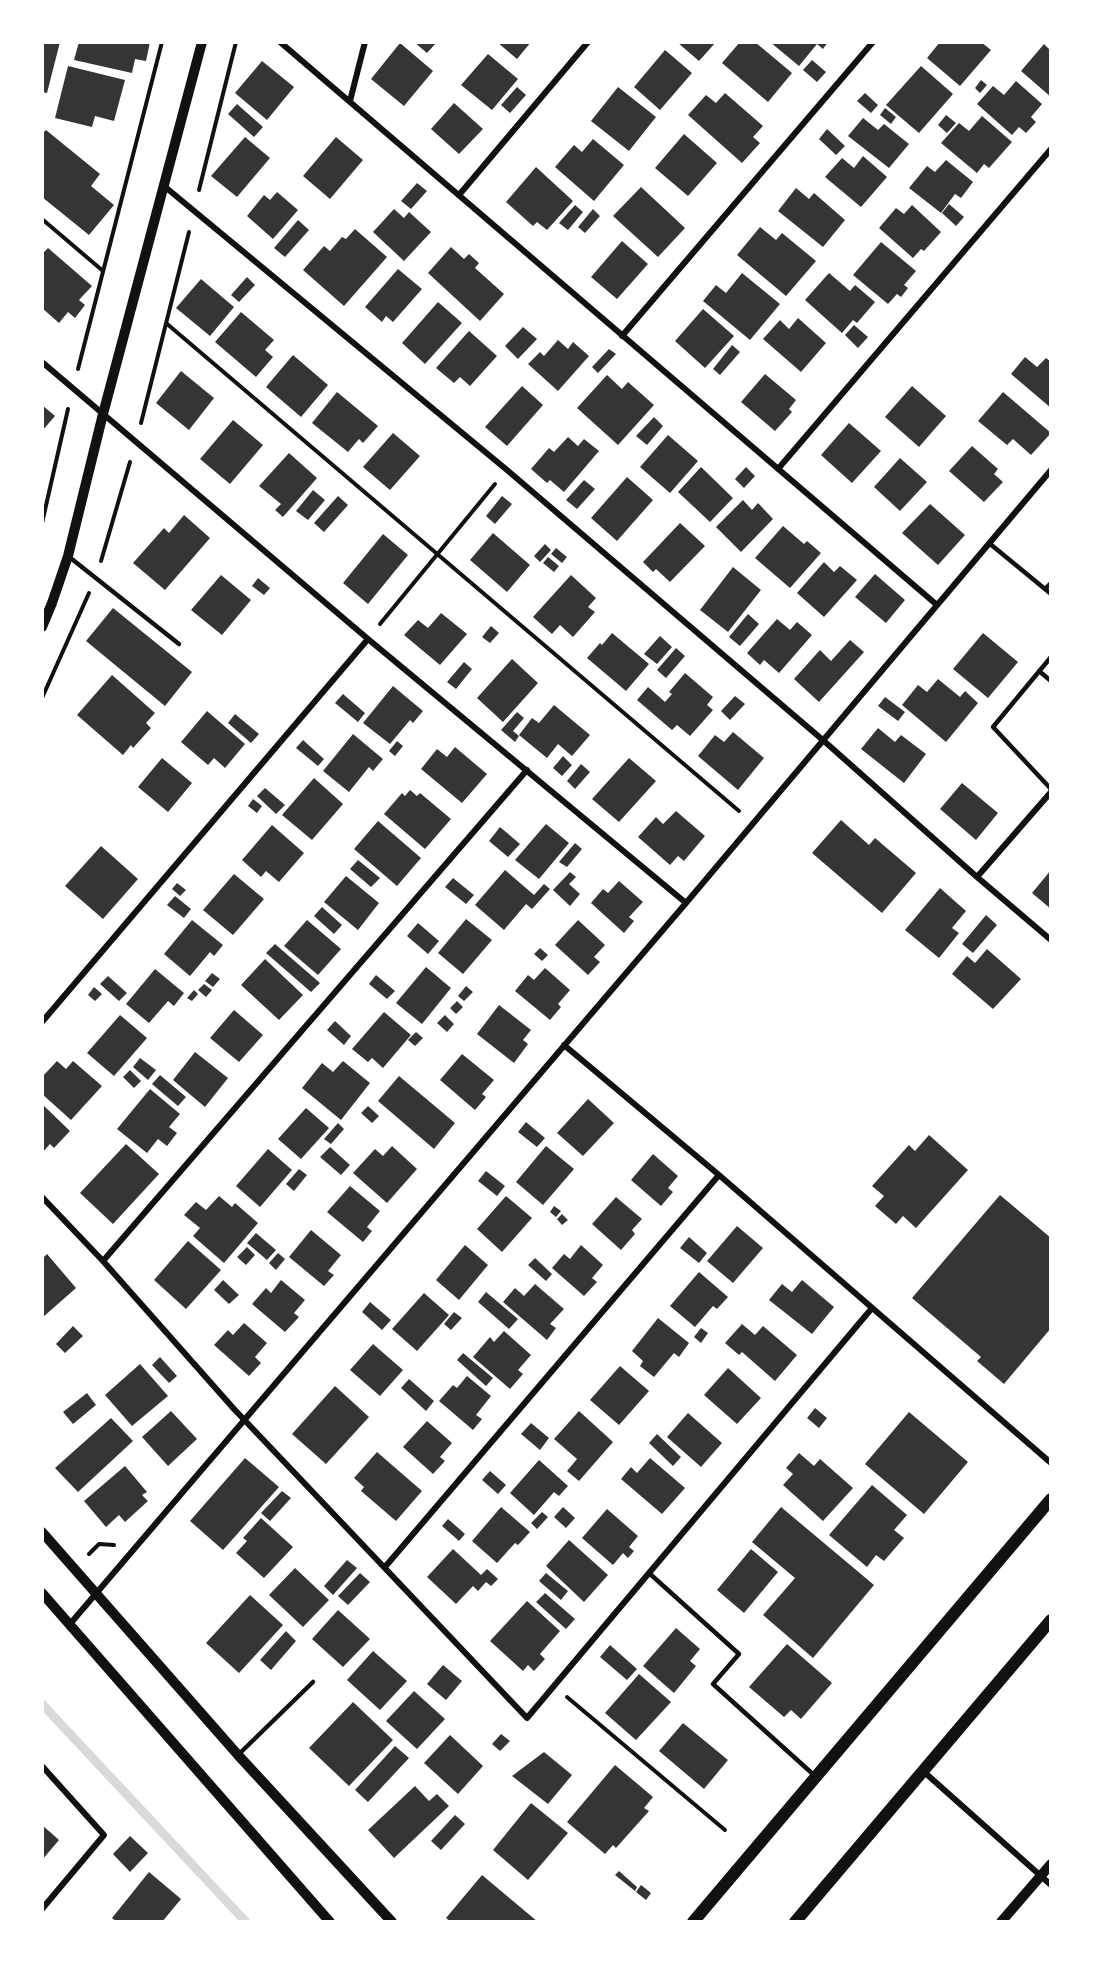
<!DOCTYPE html>
<style>
body{margin:0}
#map{position:relative;width:1093px;height:1964px;overflow:hidden;background:#fff;font-family:Manrope,sans-serif}
canvas{display:block}
.frame{position:absolute;inset:0;border:44px solid #fff;pointer-events:none}
</style>
<div id="map">
<canvas width="1093" height="1964"></canvas>
<div class="frame"></div>
</div>
<script>
const ctx = document.querySelector('canvas').getContext('2d');
ctx.lineJoin = 'round';
function toPath(rows) {
  const path = new Path2D();
  for (const r of rows) {
    path.moveTo(r[0], r[1]);
    for (let i = 2; i < r.length; i += 2) path.lineTo(r[i], r[i + 1]);
  }
  return path;
}
function strokePath(path, color, width, dash) {
  ctx.strokeStyle = color;
  ctx.lineWidth = width;
  ctx.lineCap = dash ? 'butt' : 'round';
  ctx.setLineDash(dash || []);
  ctx.stroke(path);
}
function fillPath(path, color) {
  ctx.fillStyle = color;
  ctx.fill(path, 'evenodd');
}
strokePath(toPath([
 [42,1704,246,1922]
]), '#d9d9d9', 9);
fillPath(toPath([
 [42,42,60,42,47,93,42,92],
 [79,42,89,44,89,42,150,42,146,61,135,59,132,73,74,60],
 [414,42,437,42,427,53],
 [497,42,531,42,517,59],
 [677,42,716,42,699,61],
 [740,42,755,42,792,73,768,102,722,63],
 [770,42,828,42,823,49,817,44,799,66],
 [940,42,981,42,991,50,960,86,927,58],
 [400,43,433,71,404,106,371,79],
 [1044,44,1051,51,1051,97,1021,71],
 [665,50,692,73,660,110,634,87],
 [488,54,518,79,492,110,461,85],
 [812,60,826,72,817,82,803,70],
 [262,61,294,87,267,120,235,93],
 [68,66,125,80,114,121,95,116,92,127,55,118],
 [921,66,953,94,919,133,886,105],
 [981,80,987,85,980,93,975,88],
 [1016,81,1042,104,1031,117,1036,122,1026,133,1019,127,1012,135,977,104,993,86,1004,95],
 [517,87,526,95,510,113,501,105],
 [618,87,656,117,629,151,591,121],
 [725,93,763,126,753,137,760,143,742,163,688,115,706,95,716,103],
 [865,93,878,105,871,113,857,101],
 [454,103,483,129,459,154,431,129],
 [237,104,263,127,254,137,228,114],
 [885,108,896,117,891,124,880,115],
 [946,115,956,123,947,133,938,125],
 [982,116,1012,142,989,168,984,164,977,173,941,143,959,123,969,131],
 [863,118,878,130,884,124,909,144,889,168,848,136],
 [827,129,845,146,836,155,819,139],
 [46,130,100,174,91,186,114,205,89,235,42,197,42,134],
 [684,134,717,163,688,196,655,168],
 [245,137,270,158,237,197,211,176],
 [336,137,363,160,330,199,303,176],
 [593,139,624,165,594,201,555,167,574,145,582,152],
 [863,156,887,177,861,207,825,177,842,158,854,168],
 [946,160,973,182,961,198,955,194,941,213,909,188,927,166,935,172],
 [536,167,573,201,547,230,537,222,533,226,506,202],
 [417,183,427,191,411,209,401,201],
 [641,187,685,228,658,257,613,216],
 [796,188,809,199,814,193,845,220,823,247,778,211],
 [277,192,298,210,273,239,247,216,264,195,270,200],
 [949,204,964,217,956,226,942,213],
 [575,205,583,212,568,230,559,223],
 [912,205,941,232,924,251,921,249,913,258,879,228,896,208,904,214],
 [394,209,404,218,409,212,431,232,404,261,373,232],
 [593,209,600,216,585,233,578,227],
 [298,220,309,230,285,257,274,248],
 [760,227,776,240,782,233,816,261,786,296,737,255],
 [355,229,387,257,344,306,303,270,324,246,330,251,342,237,346,239],
 [622,241,648,264,617,299,591,277],
 [881,242,916,271,904,285,908,288,901,297,897,294,888,304,853,275],
 [451,247,464,259,469,254,479,263,475,268,504,294,480,321,428,273],
 [48,248,92,286,79,300,85,305,75,318,68,312,59,323,42,308,42,254],
 [398,269,422,289,393,322,386,316,382,322,365,307],
 [742,273,780,304,750,340,703,301,716,285,726,293],
 [829,273,850,291,855,285,875,302,857,323,853,320,842,333,805,300],
 [247,277,255,285,239,302,231,295],
 [201,279,234,307,210,336,176,308],
 [438,302,462,323,425,364,402,343],
 [703,309,734,336,705,368,675,341],
 [241,312,274,340,265,350,273,357,256,377,215,342],
 [798,318,826,343,801,372,763,339,780,320,789,329],
 [854,325,868,337,858,348,845,335],
 [523,327,537,339,518,359,505,346],
 [469,331,497,356,470,386,460,377,454,383,436,368],
 [558,340,568,349,573,342,589,356,558,391,528,364,540,352,544,356],
 [732,345,740,352,720,375,713,369],
 [609,349,616,354,598,373,592,367],
 [293,355,328,385,301,417,266,387],
 [1025,357,1037,367,1046,358,1051,362,1051,408,1011,374],
 [181,371,214,398,189,430,156,403],
 [765,374,796,400,789,409,792,412,775,431,741,402],
 [607,375,622,389,628,382,654,405,618,445,577,408],
 [522,386,543,405,507,446,485,427],
 [912,386,946,416,919,447,885,417],
 [337,392,378,426,363,443,359,439,348,452,312,423],
 [1003,392,1051,433,1031,455,1013,439,1007,445,978,421],
 [42,405,55,416,42,431],
 [654,417,663,426,647,445,636,436],
 [233,420,263,445,230,484,200,459],
 [849,423,881,451,852,483,821,455],
 [393,433,420,456,390,490,363,467],
 [668,435,698,461,670,493,640,467],
 [568,437,578,446,584,439,599,451,564,492,550,480,547,483,531,469,549,448,554,452],
 [972,446,998,469,994,474,1003,482,984,502,949,471],
 [289,453,317,478,283,517,275,510,281,504,259,486],
 [900,458,927,482,900,511,874,487],
 [701,467,733,498,710,522,678,492],
 [746,467,755,476,744,488,735,479],
 [627,477,653,500,617,541,591,518],
 [584,480,595,489,577,509,566,500],
 [313,490,325,500,308,520,296,511],
 [338,496,348,505,324,532,314,523],
 [502,496,512,504,495,524,486,516],
 [743,500,752,510,758,503,773,519,741,552,716,527],
 [930,504,965,535,938,565,902,533],
 [184,515,210,538,165,590,133,563,164,528,169,533],
 [680,523,705,546,670,582,656,569,653,572,643,562],
 [783,526,804,544,807,541,821,553,790,588,755,558],
 [493,533,530,565,507,592,470,560],
 [383,534,408,555,368,604,343,583],
 [545,544,551,550,540,562,534,556],
 [556,548,567,557,562,563,551,554],
 [548,557,559,566,554,572,543,563],
 [824,562,834,572,840,566,857,580,824,617,797,593],
 [733,567,761,590,728,632,700,610],
 [875,574,905,600,886,623,855,597],
 [221,575,251,600,222,635,191,610],
 [571,575,596,598,588,607,595,612,573,637,560,625,552,634,533,617],
 [258,578,270,588,264,595,252,586],
 [113,608,192,672,165,706,86,641],
 [441,613,467,634,440,665,404,635,418,620,428,628],
 [748,614,759,624,740,646,729,637],
 [777,619,790,630,797,622,812,635,779,673,764,660,760,665,747,653],
 [491,626,499,633,490,643,482,637],
 [612,633,649,664,626,691,587,658,600,643,602,645],
 [983,633,1018,662,988,698,953,669],
 [660,636,672,647,657,664,644,654],
 [850,640,864,652,819,702,794,679,820,650,831,661],
 [676,648,685,656,666,678,657,670],
 [512,659,538,683,503,722,477,698],
 [464,662,472,669,456,689,447,682],
 [685,673,713,697,707,705,713,710,690,736,677,725,672,730,637,700,648,687,665,702,672,694,669,692],
 [112,675,155,713,146,723,151,728,133,748,131,745,123,755,77,715],
 [938,679,960,697,965,691,978,703,946,742,902,705,918,685,927,692],
 [393,686,423,711,413,723,410,720,390,744,363,723],
 [343,694,365,713,358,722,335,703],
 [735,696,745,704,730,720,721,711],
 [885,697,905,712,898,721,878,706],
 [554,705,590,735,572,756,558,744,547,758,519,735,532,718,539,723],
 [207,711,245,744,225,768,214,758,208,765,181,742],
 [517,712,524,718,513,731,519,736,515,742,501,730],
 [235,714,259,734,251,743,228,723],
 [878,728,895,742,901,735,926,754,904,783,861,749],
 [733,732,764,758,738,790,698,756,715,735,724,742],
 [353,734,383,759,373,771,369,767,349,792,323,771],
 [303,740,324,759,318,766,296,748],
 [397,741,403,746,395,756,389,751],
 [455,747,487,774,462,803,421,769,437,749,447,757],
 [563,756,572,765,562,776,553,768],
 [162,758,192,783,168,812,138,787],
 [629,758,656,781,619,822,592,799],
 [581,764,590,772,575,789,567,781],
 [314,778,343,804,312,840,282,815],
 [962,783,998,813,976,840,940,809],
 [265,788,285,805,276,814,257,796],
 [410,790,417,796,420,793,451,819,425,849,384,814,402,793,405,796],
 [253,799,262,806,257,813,248,806],
 [676,811,705,836,684,861,678,856,670,865,638,837,656,817,663,824],
 [841,820,869,845,875,838,916,873,882,913,812,853],
 [378,821,421,858,397,886,354,849],
 [546,824,569,843,539,879,515,860],
 [272,825,304,853,279,882,266,871,261,877,242,860],
 [500,827,520,844,508,857,489,841],
 [575,843,582,849,567,867,559,862],
 [101,846,138,879,103,919,65,886],
 [358,860,380,878,371,887,350,869],
 [505,870,534,895,544,884,550,889,532,909,526,904,504,930,475,905],
 [1051,870,1051,909,1032,893],
 [570,872,576,877,569,884,580,894,570,906,553,890],
 [234,874,264,899,233,935,203,910],
 [346,876,379,903,358,930,324,902],
 [453,878,474,895,466,904,445,887],
 [619,881,643,902,629,917,634,921,624,933,591,903,603,889,608,893],
 [177,883,186,890,180,896,172,889],
 [940,888,966,911,952,928,959,933,939,958,905,930],
 [175,896,191,909,184,918,167,905],
 [322,907,342,925,334,934,314,916],
 [986,915,997,925,973,953,962,944],
 [466,919,492,940,463,974,438,953],
 [192,920,223,945,214,956,210,952,190,976,164,954],
 [307,920,341,949,318,975,284,946],
 [578,920,605,945,594,957,600,962,588,975,555,945],
 [418,923,439,941,428,954,407,936],
 [275,944,320,983,311,992,266,953],
 [540,948,548,955,542,961,534,954],
 [987,949,1021,979,993,1009,952,974,967,956,975,963],
 [265,959,303,995,279,1020,241,985],
 [426,967,451,988,422,1024,396,1003],
 [545,968,570,990,558,1004,561,1007,550,1020,515,991,528,975,534,980],
 [155,969,184,993,174,1006,168,1001,149,1023,126,1004],
 [212,973,220,979,213,987,205,981],
 [376,975,395,991,387,999,369,984],
 [108,976,127,993,119,1001,100,984],
 [204,984,212,990,206,997,198,990],
 [466,986,473,992,464,1001,458,996],
 [94,987,102,994,95,1001,88,995],
 [194,990,198,994,192,1001,187,998],
 [457,1001,463,1007,456,1014,450,1008],
 [499,1005,531,1030,523,1040,528,1044,514,1063,477,1034],
 [234,1010,263,1035,239,1062,210,1038],
 [384,1012,411,1035,383,1068,372,1058,368,1062,352,1049],
 [120,1015,147,1038,114,1076,87,1053],
 [445,1015,454,1024,447,1032,437,1023],
 [335,1021,351,1036,344,1045,327,1030],
 [416,1032,423,1038,415,1046,408,1040],
 [195,1052,228,1078,205,1107,173,1080],
 [462,1054,494,1080,482,1094,486,1097,475,1110,440,1080],
 [140,1058,156,1070,148,1080,133,1067],
 [57,1061,66,1069,73,1061,102,1086,71,1120,42,1094,42,1077],
 [343,1061,370,1083,341,1120,302,1088,322,1063,333,1072],
 [130,1070,141,1081,134,1088,123,1077],
 [160,1075,186,1097,178,1106,152,1084],
 [399,1076,455,1123,434,1149,378,1101],
 [150,1089,180,1114,169,1127,177,1133,167,1146,158,1139,147,1153,117,1129],
 [588,1099,614,1123,583,1156,557,1133],
 [42,1104,70,1131,54,1148,50,1144,42,1153],
 [368,1106,379,1116,372,1123,361,1113],
 [306,1108,329,1128,301,1159,278,1139],
 [526,1122,545,1138,537,1147,518,1132],
 [338,1123,344,1129,331,1144,324,1139],
 [929,1135,968,1170,916,1228,903,1216,896,1224,875,1206,884,1196,872,1186,909,1145,915,1151],
 [126,1144,159,1174,113,1224,80,1193],
 [392,1146,417,1169,387,1203,353,1173,375,1149,383,1156],
 [546,1146,574,1169,543,1205,516,1182],
 [330,1147,350,1165,341,1175,320,1157],
 [268,1149,292,1170,260,1207,236,1186],
 [653,1154,678,1176,668,1188,673,1192,661,1206,631,1180],
 [299,1169,307,1175,294,1191,286,1184],
 [486,1171,505,1186,497,1196,478,1181],
 [350,1186,380,1211,367,1227,372,1231,363,1242,327,1212],
 [1000,1195,1051,1238,1051,1328,1004,1384,977,1361,981,1357,912,1298],
 [219,1196,232,1207,235,1203,258,1223,224,1263,193,1236,200,1228,184,1215,196,1202,206,1210],
 [506,1196,532,1218,502,1252,477,1229],
 [616,1197,642,1219,632,1230,635,1234,621,1250,592,1224],
 [554,1206,561,1211,556,1217,550,1212],
 [562,1214,568,1220,562,1225,557,1219],
 [737,1226,763,1248,733,1283,707,1261],
 [311,1230,341,1255,328,1271,334,1275,324,1286,289,1257],
 [256,1233,276,1250,267,1260,247,1243],
 [689,1237,707,1253,699,1263,680,1248],
 [188,1241,221,1270,186,1309,154,1280],
 [465,1245,488,1265,459,1300,436,1280],
 [581,1245,603,1265,592,1278,597,1282,584,1296,552,1268,564,1254,570,1259],
 [247,1247,255,1255,246,1265,237,1257],
 [278,1253,285,1259,276,1270,269,1263],
 [47,1254,76,1288,42,1318,42,1259],
 [535,1258,552,1274,546,1281,528,1265],
 [699,1272,728,1297,717,1309,713,1306,695,1327,670,1306],
 [223,1280,239,1295,229,1304,214,1290],
 [281,1280,305,1300,294,1313,299,1317,285,1332,252,1304,266,1288,271,1293],
 [802,1280,834,1307,812,1334,769,1300,782,1284,792,1292],
 [535,1284,564,1309,550,1324,556,1328,547,1340,503,1302,515,1288,524,1296],
 [486,1292,518,1319,509,1329,478,1302],
 [424,1293,449,1315,417,1351,392,1329],
 [370,1302,391,1320,382,1330,362,1312],
 [454,1312,462,1318,451,1330,444,1324],
 [658,1318,689,1343,679,1357,674,1353,654,1377,640,1366,643,1361,632,1351],
 [244,1323,267,1343,255,1357,261,1363,249,1376,214,1345,228,1330,233,1335],
 [742,1324,755,1335,763,1326,797,1355,775,1381,742,1352,739,1355,725,1343],
 [73,1326,83,1336,65,1353,56,1344],
 [701,1328,708,1333,701,1343,694,1337],
 [504,1331,531,1355,518,1370,523,1374,510,1389,473,1357,490,1337,494,1342],
 [373,1344,403,1370,380,1396,350,1370],
 [463,1353,493,1378,486,1386,457,1360],
 [160,1357,177,1376,169,1383,152,1365],
 [140,1364,168,1396,132,1426,105,1395],
 [620,1366,649,1391,619,1425,590,1400],
 [728,1368,761,1398,737,1424,704,1395],
 [467,1376,491,1396,476,1415,482,1419,473,1430,439,1401,453,1385,457,1388],
 [409,1379,434,1401,426,1411,401,1388],
 [335,1386,369,1417,326,1464,292,1434],
 [87,1393,96,1405,73,1424,63,1412],
 [815,1408,827,1418,819,1428,807,1418],
 [171,1411,197,1439,168,1466,142,1437],
 [579,1411,613,1442,579,1481,567,1471,577,1459,554,1439],
 [909,1412,968,1462,924,1514,865,1464],
 [688,1413,722,1443,701,1467,667,1437],
 [111,1418,133,1441,78,1492,55,1468],
 [427,1421,452,1443,440,1457,445,1461,433,1474,403,1447],
 [531,1423,549,1438,540,1450,521,1434],
 [657,1434,681,1457,673,1466,649,1443],
 [377,1452,422,1491,396,1521,361,1491,364,1487,354,1478],
 [799,1453,814,1466,820,1459,853,1488,823,1521,783,1485,793,1474,786,1468],
 [245,1458,279,1487,223,1550,190,1521],
 [650,1458,685,1488,662,1514,621,1479,631,1467,637,1473],
 [539,1460,568,1486,559,1496,554,1492,534,1515,510,1493],
 [125,1466,147,1492,142,1495,148,1501,125,1522,119,1515,106,1527,84,1501],
 [490,1471,506,1485,498,1494,482,1480],
 [872,1485,907,1515,894,1530,904,1538,884,1561,876,1555,867,1567,829,1535],
 [282,1491,291,1498,270,1521,261,1513],
 [501,1507,530,1532,518,1545,515,1543,497,1563,472,1541],
 [563,1507,575,1518,566,1528,554,1517],
 [781,1507,874,1585,813,1658,763,1615,795,1578,752,1542],
 [607,1509,638,1536,629,1547,634,1551,628,1558,623,1553,613,1565,582,1538],
 [542,1512,548,1517,537,1529,531,1523],
 [261,1518,293,1547,264,1578,236,1553,247,1541,243,1538],
 [448,1519,465,1534,459,1541,442,1526],
 [569,1540,608,1575,584,1602,546,1566],
 [453,1549,481,1575,487,1569,498,1579,491,1586,486,1582,478,1591,473,1586,456,1604,427,1577],
 [751,1549,778,1572,744,1613,717,1590],
 [347,1560,357,1568,333,1595,324,1586],
 [295,1568,329,1600,303,1627,269,1595],
 [360,1573,370,1582,348,1605,338,1596],
 [546,1573,568,1591,561,1600,539,1581],
 [545,1593,575,1619,566,1629,536,1602],
 [250,1595,283,1625,239,1673,206,1643],
 [527,1601,560,1631,540,1654,545,1659,534,1671,528,1665,523,1671,490,1641],
 [338,1610,370,1639,343,1667,312,1639],
 [676,1628,700,1649,690,1661,696,1666,674,1693,643,1666],
 [286,1631,296,1641,271,1670,260,1660],
 [787,1644,832,1683,801,1719,791,1710,784,1717,749,1687],
 [610,1645,637,1669,627,1680,600,1657],
 [373,1651,407,1681,380,1710,347,1680],
 [443,1665,462,1681,446,1700,427,1684],
 [639,1674,671,1702,636,1740,605,1713],
 [414,1691,445,1719,417,1749,386,1721],
 [353,1702,393,1740,349,1786,309,1748],
 [683,1723,728,1760,704,1789,659,1751],
 [501,1734,510,1741,500,1751,492,1744],
 [450,1735,483,1766,458,1794,424,1763],
 [395,1746,409,1758,368,1802,355,1790],
 [544,1752,572,1775,548,1804,512,1776],
 [615,1765,653,1797,644,1808,649,1811,616,1848,613,1845,605,1854,567,1822],
 [415,1786,429,1801,437,1794,449,1806,394,1858,368,1830],
 [531,1803,568,1833,528,1880,493,1850],
 [455,1815,465,1824,441,1850,431,1841],
 [42,1825,59,1840,42,1860],
 [130,1836,148,1853,130,1872,113,1854],
 [619,1871,637,1887,635,1891,615,1875],
 [149,1872,181,1899,162,1922,117,1922,112,1918],
 [482,1875,538,1922,451,1922,446,1918],
 [641,1885,651,1893,646,1900,636,1892]
]), '#353535');
strokePath(toPath([
 [199,190,236,42],
 [42,219,103,271],
 [166,323,739,811],
 [78,369,162,42],
 [141,423,189,232],
 [42,523,68,409],
 [101,561,130,462],
 [380,624,495,484],
 [42,698,89,593],
 [89,1554,99,1544,114,1545],
 [567,1697,725,1830]
]), '#111', 4);
strokePath(toPath([
 [989,543,1045,589],
 [68,556,179,644],
 [1051,583,1045,589,1051,594],
 [1051,657,993,727,1051,789],
 [1039,671,1051,681],
 [649,1573,739,1654,713,1684,815,1776],
 [238,1755,313,1682]
]), '#111', 4.5);
strokePath(toPath([
 [280,42,937,605],
 [350,101,365,42],
 [164,186,507,470,824,741,977,877,1051,940],
 [459,195,588,42],
 [622,336,873,42],
 [42,362,368,639,686,903],
 [778,469,1051,149],
 [977,877,1051,792],
 [42,1022,368,639],
 [564,1045,719,1175,1051,1463],
 [42,1197,103,1261,234,1409,527,1718,872,1308],
 [103,1261,527,770],
 [385,1567,719,1175],
 [70,1624,686,903,1051,470],
 [42,1766,104,1835,42,1909],
 [923,1771,1051,1885]
]), '#111', 6);
strokePath(toPath([
 [42,627,52,603,68,556,103,414,202,42],
 [42,1532,238,1755,392,1922],
 [42,1593,330,1922],
 [1001,1922,1051,1864]
]), '#111', 10);
strokePath(toPath([
 [693,1922,1051,1499],
 [795,1922,1051,1620]
]), '#111', 12);
</script>
